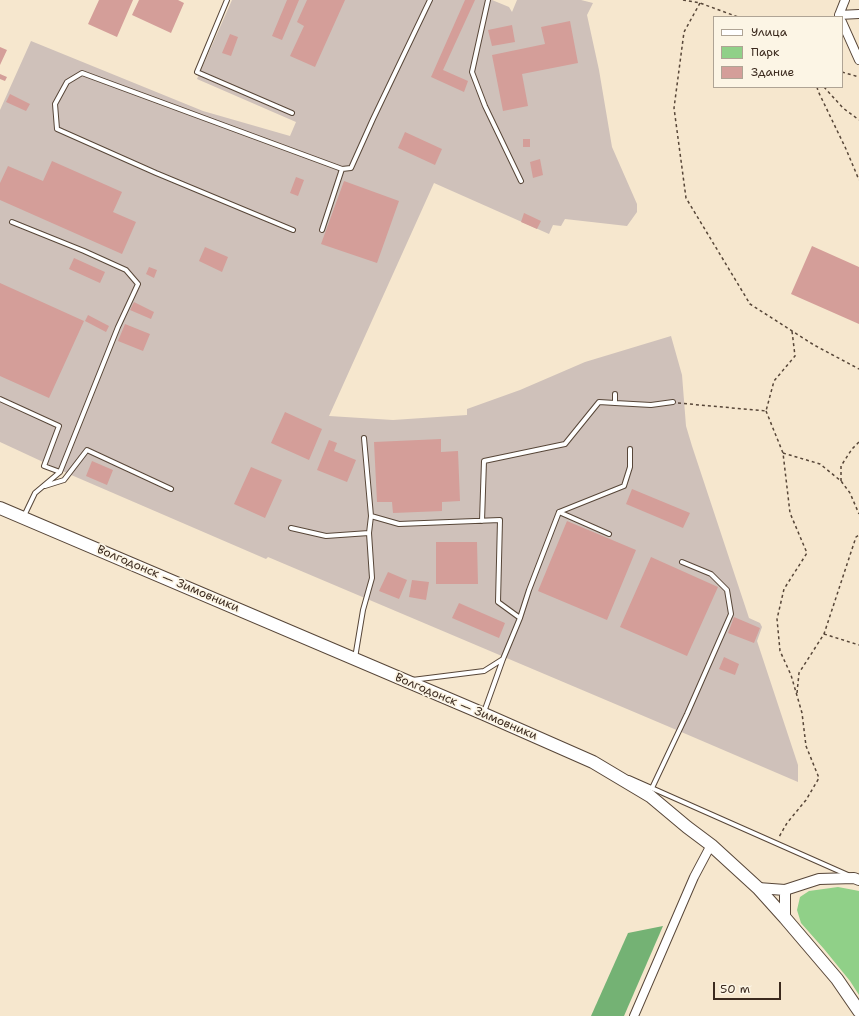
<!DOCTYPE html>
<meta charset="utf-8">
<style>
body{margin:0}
#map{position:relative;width:859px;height:1016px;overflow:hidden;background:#f6e7ce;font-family:"Shantell Sans",sans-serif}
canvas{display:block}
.legend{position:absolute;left:713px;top:16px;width:130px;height:72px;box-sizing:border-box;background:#fcf5e5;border:1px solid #afa495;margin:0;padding:5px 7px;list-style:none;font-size:12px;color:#3b2a1e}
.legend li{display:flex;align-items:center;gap:8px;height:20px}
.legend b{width:20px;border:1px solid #afa495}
.scale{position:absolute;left:713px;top:982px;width:68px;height:18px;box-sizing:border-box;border:2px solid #3b2a1e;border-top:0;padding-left:5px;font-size:12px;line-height:14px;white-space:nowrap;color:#3b2a1e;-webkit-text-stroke:3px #fcf5e5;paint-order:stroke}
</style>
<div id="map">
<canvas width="859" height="1016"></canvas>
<ul class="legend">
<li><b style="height:5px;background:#fff"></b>Улица</li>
<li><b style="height:11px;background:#90d088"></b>Парк</li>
<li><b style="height:11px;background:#d49e99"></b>Здание</li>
</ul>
<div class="scale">50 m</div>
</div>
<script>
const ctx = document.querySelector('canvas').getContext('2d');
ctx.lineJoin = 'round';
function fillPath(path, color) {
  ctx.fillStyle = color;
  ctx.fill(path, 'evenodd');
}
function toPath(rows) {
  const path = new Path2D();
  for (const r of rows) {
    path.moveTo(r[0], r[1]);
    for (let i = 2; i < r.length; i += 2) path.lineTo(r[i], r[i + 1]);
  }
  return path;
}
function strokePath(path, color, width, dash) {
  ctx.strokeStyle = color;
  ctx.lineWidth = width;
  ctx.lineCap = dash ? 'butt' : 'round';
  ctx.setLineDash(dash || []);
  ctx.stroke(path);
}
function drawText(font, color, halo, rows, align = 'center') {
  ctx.font = font + ' "Shantell Sans",sans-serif';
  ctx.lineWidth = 3.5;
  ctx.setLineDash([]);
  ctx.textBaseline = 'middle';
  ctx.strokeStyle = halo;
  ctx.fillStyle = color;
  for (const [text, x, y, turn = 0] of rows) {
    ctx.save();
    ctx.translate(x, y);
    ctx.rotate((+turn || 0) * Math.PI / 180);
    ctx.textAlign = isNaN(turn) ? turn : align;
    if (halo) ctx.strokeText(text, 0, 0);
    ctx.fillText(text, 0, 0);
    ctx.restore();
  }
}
fillPath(toPath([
 [232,0,492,0,509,7,512,12,517,0,581,0,593,3,587,15,599,70,612,147,637,204,637,212,627,226,565,219,561,226,553,225,549,234,434,183,329,416,393,420,467,415,467,409,520,390,585,362,671,336,682,375,686,426,692,446,749,618,760,623,762,627,757,641,798,765,798,782,679,731,268,557,266,559,69,474,0,442,0,110,31,41,203,111,290,136,296,122,197,79]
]), '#cfc1ba');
fillPath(toPath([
 [838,887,854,890,859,891,859,995,850,981,824,949,801,923,797,910,800,897,809,891]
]), '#90d088');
fillPath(toPath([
 [663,926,624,1016,591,1016,628,933]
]), '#74b274');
fillPath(toPath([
 [99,0,133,0,117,37,88,24],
 [139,0,178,0,184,3,171,33,132,15],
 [287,0,299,0,282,40,272,36],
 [307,0,345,0,315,67,290,56,304,26,297,22],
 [465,0,475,0,443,70,468,81,464,92,431,77],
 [570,21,578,63,522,74,528,106,503,111,492,55,545,44,541,27],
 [512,25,515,42,492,46,488,30],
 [230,34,238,37,231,56,222,53],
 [0,47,7,50,0,65],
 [0,74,7,77,5,81,0,79],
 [10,94,30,104,26,111,6,102],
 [405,132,442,149,435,165,398,148],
 [523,139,530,139,530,147,523,147],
 [540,159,543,175,533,178,530,162],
 [52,161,122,192,113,212,136,222,122,254,0,200,0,183,8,166,43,181],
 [296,177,304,180,298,196,290,193],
 [344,181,399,201,377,263,321,244],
 [524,213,541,221,537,229,521,222],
 [812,246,859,267,859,324,791,294],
 [205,247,228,257,222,272,199,261],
 [74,258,105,272,100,283,69,269],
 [149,267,157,270,154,278,146,274],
 [0,283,84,321,49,398,0,376],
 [134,302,154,312,151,319,130,310],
 [88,315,109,326,106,332,85,321],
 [125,324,150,334,143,351,118,341],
 [285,412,322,429,309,460,271,443],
 [441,439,441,452,458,451,460,501,442,502,442,511,393,513,392,502,377,502,374,442],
 [329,440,337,443,334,451,356,460,347,482,317,470],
 [92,461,113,470,107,485,86,476],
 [251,467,282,480,265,518,234,504],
 [632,489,690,513,683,528,626,504],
 [567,521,636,550,607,620,538,591],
 [436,542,477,542,478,584,436,584],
 [651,557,718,587,687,656,620,627],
 [388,572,407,580,399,599,379,591],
 [412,580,429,582,426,600,409,597],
 [459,603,505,623,499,638,452,618],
 [734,617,760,628,754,643,728,633],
 [724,657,739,664,735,675,719,669]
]), '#d49e99');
const service = toPath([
 [227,0,197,72,292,113],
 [488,0,472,72,485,106,521,181],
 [12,222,84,251,126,270,138,284,118,327,60,472,35,493,24,516],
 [293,230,156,173,57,129,55,104,67,82,82,73,342,169],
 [322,230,342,169,351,168,373,119,430,0],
 [615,394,615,403,651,405,673,402],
 [0,399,59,426,44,466,60,472],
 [45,486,64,480,87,450,171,489],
 [559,512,624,486,630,467,630,449],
 [371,516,399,524,500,520,498,602,520,618],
 [482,521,484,461,565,444,599,402,615,403],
 [291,528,326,536,369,533,371,516,364,438],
 [355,658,363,610,372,578,369,533],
 [412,680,484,671,503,659],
 [484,712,503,659,520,618,529,590,559,512,609,534],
 [629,778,848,875],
 [652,788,687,714,731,614,727,590,711,574,682,562]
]);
const minor = toPath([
 [839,15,859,14],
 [839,15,845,0],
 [842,22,859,60],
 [634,1016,694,877,711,845]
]);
const tertiary = toPath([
 [758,888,785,890,819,879,854,878,859,880],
 [785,918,785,890]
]);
const primary = toPath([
 [0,508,484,714,593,762,650,796,687,827,711,845,758,888,785,918,837,979,859,1011]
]);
strokePath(service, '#574638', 6);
strokePath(minor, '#574638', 10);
strokePath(tertiary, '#574638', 12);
strokePath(primary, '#574638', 14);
strokePath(toPath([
 [683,0,700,3,738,17],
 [700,3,684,32,674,108,686,198,750,304,814,345,859,369],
 [842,72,859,77],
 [817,87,818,91,846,149,859,180],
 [824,87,843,108,859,120],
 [678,403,766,411,774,381,795,356,792,331],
 [766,411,783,453,790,513,807,553,784,589,777,619,780,651,791,675,802,713,806,746,819,778,806,800,787,823,779,837],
 [783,453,820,464,841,481,850,493,859,514],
 [841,481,841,466,852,449,859,442],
 [824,634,859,645],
 [797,693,799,673,824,634,856,537,859,535]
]), '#574638', 1.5, [3, 3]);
strokePath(service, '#fff', 4);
strokePath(minor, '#fff', 8);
strokePath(tertiary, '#fff', 10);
strokePath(primary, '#fff', 12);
drawText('12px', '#3b2a1e', '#fcf5e5', [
 ["Волгодонск — Зимовники",168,579,23],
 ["Волгодонск — Зимовники",466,707,23]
]);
</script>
